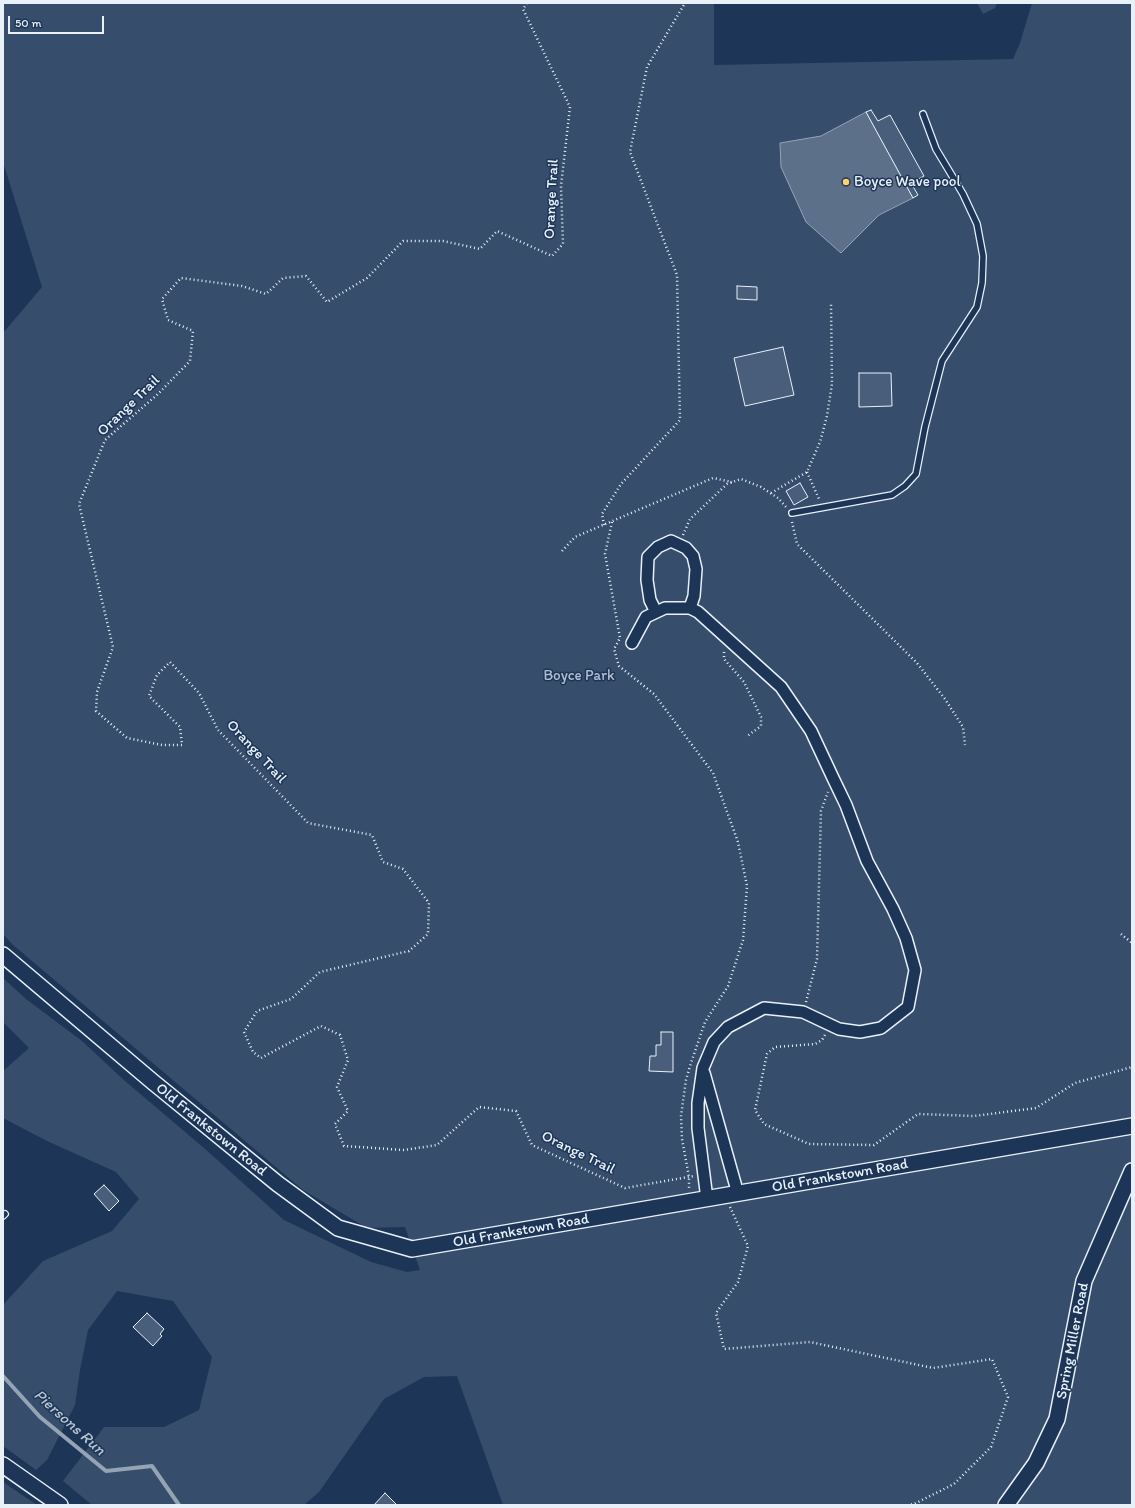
<!DOCTYPE html>
<style>
body{margin:0}
#map{position:relative;width:1135px;height:1508px;overflow:hidden;background:#1d3557;font-family:Itim,sans-serif}
canvas{display:block}
.frame{position:absolute;inset:0;border:4px solid #e8f1f8;pointer-events:none}
.scale{position:absolute;left:8px;top:16px;width:96px;height:18px;box-sizing:border-box;border:2px solid #e8f1f8;border-top:0;padding-left:5px;font-size:12px;line-height:14px;white-space:nowrap;color:#e8f1f8;-webkit-text-stroke:3px #1d3557;paint-order:stroke}
</style>
<div id="map">
<canvas width="1135" height="1508"></canvas>
<div class="frame"></div>
<div class="scale">50 m</div>
</div>
<script>
const ctx = document.querySelector('canvas').getContext('2d');
ctx.lineJoin = 'round';
function fillPath(path, color) {
  ctx.fillStyle = color;
  ctx.fill(path, 'evenodd');
}
function toPath(rows) {
  const path = new Path2D();
  for (const r of rows) {
    path.moveTo(r[0], r[1]);
    for (let i = 2; i < r.length; i += 2) path.lineTo(r[i], r[i + 1]);
  }
  return path;
}
function strokePath(path, color, width, dash) {
  ctx.strokeStyle = color;
  ctx.lineWidth = width;
  ctx.lineCap = dash ? 'butt' : 'round';
  ctx.setLineDash(dash || []);
  ctx.stroke(path);
}
function drawText(font, color, halo, rows, align = 'center') {
  ctx.font = font + ' Itim,sans-serif';
  ctx.lineWidth = 3;
  ctx.setLineDash([]);
  ctx.textBaseline = 'middle';
  ctx.strokeStyle = halo;
  ctx.fillStyle = color;
  for (const [text, x, y, turn = 0] of rows) {
    ctx.save();
    ctx.translate(x, y);
    ctx.rotate((+turn || 0) * Math.PI / 180);
    ctx.textAlign = isNaN(turn) ? turn : align;
    if (halo) ctx.strokeText(text, 0, 0);
    ctx.fillText(text, 0, 0);
    ctx.restore();
  }
}
fillPath(toPath([
 [3,3,714,3,714,65,1013,59,1020,43,1032,3,1132,3,1132,1505,503,1505,457,1376,424,1377,384,1399,319,1492,304,1505,92,1505,63,1481,104,1427,164,1427,199,1410,212,1357,173,1301,117,1291,88,1330,80,1370,75,1405,47,1460,36,1470,3,1446,3,1305,43,1261,112,1231,139,1199,116,1172,47,1141,3,1118,3,1071,29,1048,3,1022,3,978,26,999,82,1041,125,1081,204,1148,284,1220,371,1262,407,1272,420,1270,405,1227,367,1228,303,1190,13,945,3,934,3,333,42,287,3,162],
 [977,3,997,3,995,8,983,14],
 [3,1482,37,1505,3,1505]
]), '#374d6c');
const water = toPath([
 [866,112,913,198,879,215,841,253,806,222,781,167,780,143,821,136,866,112]
]);
fillPath(water, '#5d7089');
strokePath(water, '#95a4b5', 1);
strokePath(toPath([
 [3,1376,40,1417,106,1471,152,1466,179,1505]
]), '#95a4b5', 4);
const building = toPath([
 [871,110,878,121,890,115,924,176,911,183,918,195,913,198,866,112,871,110],
 [737,286,757,287,757,300,737,299,737,286],
 [783,347,794,395,745,406,734,358,783,347],
 [859,373,891,373,892,406,859,407,859,373],
 [800,483,808,497,794,505,786,491,800,483],
 [661,1032,673,1032,673,1072,649,1071,650,1056,656,1056,656,1045,661,1045,661,1032],
 [104,1185,119,1201,109,1211,94,1194,104,1185],
 [147,1313,164,1329,160,1334,162,1336,153,1346,133,1327,147,1313],
 [385,1493,397,1505,374,1505,385,1493]
]);
fillPath(building, '#495e7a');
strokePath(building, '#e8f1f8', 1);
const lane = toPath([
 [792,513,892,495,905,486,916,474,925,427,942,361,977,307,982,283,983,256,977,224,963,194,936,149,923,114],
 [3,1216,5,1214]
]);
const street = toPath([
 [656,612,650,600,647,580,648,557,658,547,671,541,686,548,693,556,696,569,694,596,690,608],
 [632,643,646,617,665,608,690,608,698,612,781,687,811,731,833,778,846,805,867,861,893,909,906,938,915,970,908,1007,881,1028,860,1032,839,1029,803,1012,764,1008,728,1027,714,1042,703,1068,698,1103,698,1128,707,1199],
 [704,1073,738,1194]
]);
const secondary = toPath([
 [3,955,153,1082,278,1184,338,1228,412,1249,1132,1126],
 [3,1465,60,1505],
 [1006,1505,1036,1463,1057,1419,1084,1281,1132,1171]
]);
strokePath(lane, '#e8f1f8', 8);
strokePath(street, '#e8f1f8', 14);
strokePath(secondary, '#e8f1f8', 18);
strokePath(toPath([
 [527,3,523,9,570,107,561,186,563,244,552,256,497,231,480,249,443,241,403,241,367,278,327,302,306,276,283,278,266,294,242,286,181,278,162,299,168,320,193,331,190,361,158,394,105,440,79,504,113,647,97,692,96,711,127,738,162,745,182,745,180,727,149,696,157,675,170,662,199,693,218,730,308,823,372,835,383,862,403,869,429,903,428,934,409,951,320,972,291,999,257,1011,244,1032,253,1052,261,1058,321,1026,340,1035,348,1060,337,1087,348,1111,335,1124,344,1146,404,1150,437,1145,479,1107,516,1111,532,1145,625,1188,694,1176],
 [807,472,819,499],
 [771,493,807,472,820,442,827,416,832,384,831,302],
 [612,522,605,554,620,638,614,649,619,666,654,694,713,773,738,842,747,886,743,940,728,986,705,1022,690,1066,686,1080,681,1116,682,1139,689,1177,689,1189],
 [792,522,797,544,917,663,945,699,963,727,965,745],
 [604,525,602,514,621,484,680,420,677,275,630,152,647,67,685,3],
 [683,535,690,519,727,484,741,479,761,487,778,498,786,507],
 [562,551,575,537,713,478,732,482],
 [724,652,724,659,744,682,761,717,761,726,746,737],
 [1121,934,1132,943],
 [806,1002,817,959,821,811,828,792],
 [825,1035,822,1040,815,1044,775,1047,767,1054,755,1110,764,1124,809,1144,874,1145,918,1114,974,1116,1036,1108,1075,1083,1132,1067],
 [730,1207,748,1246,738,1282,716,1313,724,1349,810,1342,933,1368,992,1359,1008,1397,991,1447,954,1484,914,1504,908,1505]
]), '#e8f1f8', 2.5, [1, 3]);
strokePath(lane, '#1d3557', 5.5);
strokePath(street, '#1d3557', 11);
strokePath(secondary, '#1d3557', 15);
for (const [x, y, r, color] of [
 [846,182,4,"#ffd166"]
]) {
  const dot = new Path2D();
  dot.arc(x, y, r, 0, 2 * Math.PI);
  ctx.fillStyle = color;
  ctx.fill(dot);
  strokePath(dot, '#1d3557', 1.5);
}
drawText('15px', '#e8f1f8', '#1d3557', [
 ["Boyce Wave pool",854,182]
], 'left');
drawText('15px', '#e8f1f8', '#1d3557', [
 ["Orange Trail",552,199,-87],
 ["Orange Trail",129,406,-44],
 ["Orange Trail",256,752,47],
 ["Old Frankstown Road",211,1130,39],
 ["Orange Trail",578,1153,26],
 ["Old Frankstown Road",840,1176,-10],
 ["Old Frankstown Road",521,1231,-10],
 ["Spring Miller Road",1073,1341,-79]
]);
drawText('15px', '#b3c0ce', '#1d3557', [
 ["Boyce Park",579,676]
]);
drawText('italic 16px', '#b7c4d1', '#1d3557', [
 ["Piersons Run",69,1423,42]
]);
</script>
